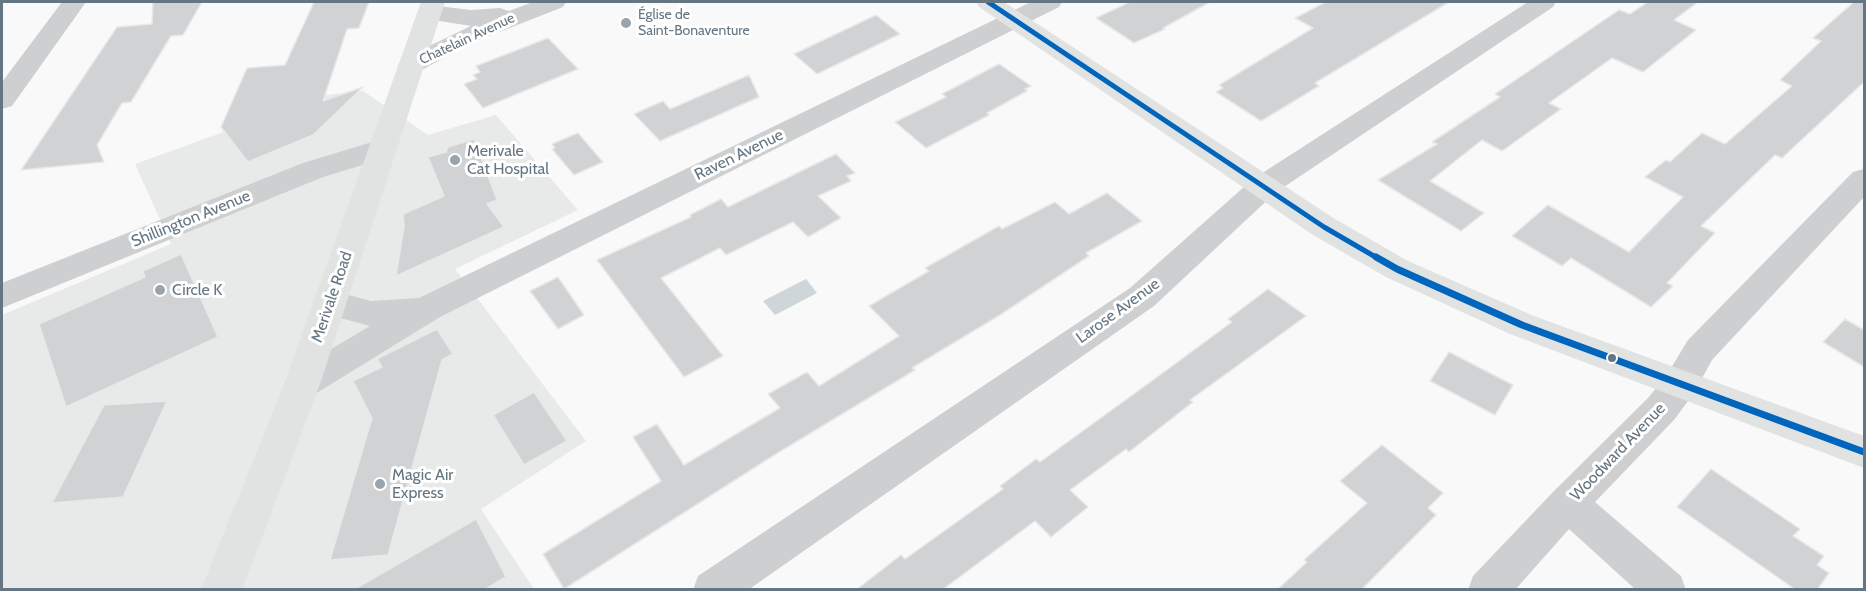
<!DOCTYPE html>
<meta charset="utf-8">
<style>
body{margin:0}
#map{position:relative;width:1866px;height:591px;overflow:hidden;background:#f9f9f9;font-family:Cabin,sans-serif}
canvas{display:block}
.frame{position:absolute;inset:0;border:3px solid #657683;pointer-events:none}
</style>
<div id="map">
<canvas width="1866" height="591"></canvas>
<div class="frame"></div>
</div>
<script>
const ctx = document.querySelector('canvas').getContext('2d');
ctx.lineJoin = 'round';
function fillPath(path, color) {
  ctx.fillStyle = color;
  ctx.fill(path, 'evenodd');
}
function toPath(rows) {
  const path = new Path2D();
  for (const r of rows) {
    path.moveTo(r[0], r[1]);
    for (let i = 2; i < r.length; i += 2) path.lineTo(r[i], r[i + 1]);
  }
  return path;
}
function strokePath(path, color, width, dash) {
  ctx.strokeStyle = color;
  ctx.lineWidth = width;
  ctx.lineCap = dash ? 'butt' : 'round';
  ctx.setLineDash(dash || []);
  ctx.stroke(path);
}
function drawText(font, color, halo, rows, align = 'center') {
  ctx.font = font + ' Cabin,sans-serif';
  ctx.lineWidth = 6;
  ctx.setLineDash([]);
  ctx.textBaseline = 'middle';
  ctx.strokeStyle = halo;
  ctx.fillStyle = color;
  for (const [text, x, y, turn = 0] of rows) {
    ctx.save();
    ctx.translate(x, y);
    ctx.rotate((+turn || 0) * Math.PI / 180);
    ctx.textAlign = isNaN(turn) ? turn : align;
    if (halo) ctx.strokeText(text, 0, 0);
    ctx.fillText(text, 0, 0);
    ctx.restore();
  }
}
fillPath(toPath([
 [363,91,428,135,496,115,578,210,455,269,586,441,481,509,534,589,2,590,2,315,171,244,135,164,326,95]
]), '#e8e9e9');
fillPath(toPath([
 [806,279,817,293,775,315,763,301]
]), '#ced6d9');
const building = toPath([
 [153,2,202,2,183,35,171,36,131,102,122,103,97,145,104,162,21,170,117,27,152,24,153,2],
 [314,2,369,2,359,28,347,29,323,101,363,87,313,135,248,162,221,127,247,68,285,65,314,2],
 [1130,2,1210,2,1163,28,1165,29,1134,43,1096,18,1130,2],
 [1326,2,1449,2,1315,83,1319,86,1261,121,1216,92,1223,88,1219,85,1313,28,1295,18,1326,2],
 [1648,2,1698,2,1674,20,1696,30,1643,72,1612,58,1549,103,1561,109,1502,151,1482,140,1430,181,1484,213,1461,231,1378,180,1437,144,1432,142,1500,97,1495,94,1619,10,1630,14,1648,2],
 [1854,2,1864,2,1864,82,1782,158,1775,155,1701,226,1715,233,1667,283,1673,286,1651,307,1571,258,1562,266,1512,236,1548,205,1629,252,1683,197,1645,177,1666,160,1670,162,1702,133,1725,144,1792,86,1780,80,1821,41,1813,38,1854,2],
 [876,15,900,34,817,74,794,54,876,15],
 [548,38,578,69,483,108,464,84,477,79,473,75,480,72,476,66,548,38],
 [999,64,1031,86,1025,89,1027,91,987,113,989,115,926,148,895,122,946,97,942,94,999,64],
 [749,75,759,97,660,141,634,114,663,101,670,109,749,75],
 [578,133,603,162,574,175,552,149,555,148,552,144,578,133],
 [474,139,497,200,487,204,504,227,396,276,404,227,403,214,444,196,428,157,446,152,448,147,474,139],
 [836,154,855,173,847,176,851,181,818,196,841,218,808,237,793,222,726,255,720,248,661,278,723,356,684,377,597,260,691,217,690,215,721,199,728,207,836,154],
 [1107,193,1142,221,1086,253,1089,256,1000,315,912,368,915,370,776,454,564,589,543,554,661,481,633,437,657,424,684,465,780,408,768,394,807,372,819,386,899,336,869,306,929,271,925,268,999,226,1002,229,1055,202,1069,214,1107,193],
 [181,254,218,337,66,407,39,324,145,277,143,271,181,254],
 [558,277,584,315,558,329,530,291,558,277],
 [1268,289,1306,316,1190,400,1193,402,1129,452,1126,449,1070,490,1088,507,1051,537,1035,521,942,590,856,590,901,555,905,559,1003,489,1000,486,1036,459,1040,462,1160,375,1232,322,1228,319,1268,289],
 [1845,319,1864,330,1864,367,1823,342,1845,319],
 [437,329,453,354,442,360,388,555,330,560,372,418,353,381,382,367,377,359,437,329],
 [1449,352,1513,385,1495,415,1430,381,1449,352],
 [534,392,567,441,524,465,493,415,534,392],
 [167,401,123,497,52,503,104,405,167,401],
 [1382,445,1443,493,1428,508,1436,515,1361,590,1277,590,1307,562,1304,560,1367,503,1340,481,1382,445],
 [1711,469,1800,529,1793,536,1824,556,1817,565,1829,573,1817,590,1796,590,1677,507,1711,469],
 [476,519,506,577,484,590,353,590,476,519]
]);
fillPath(building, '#d0d2d3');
strokePath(building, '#e8e8e8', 1.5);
fillPath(toPath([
 [62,2,86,2,12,106,2,109,2,82,62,2],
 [533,2,566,2,563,7,469,44,420,71,411,73,402,71,398,65,402,59,471,26,421,18,417,13,421,8,430,5,471,10,500,8,509,11,533,2],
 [1031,2,1062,2,1059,7,440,317,315,394,302,398,289,394,284,384,289,374,370,326,318,312,313,303,318,294,330,290,371,301,419,298,1031,2],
 [1528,2,1556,2,1553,7,1275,193,1154,306,748,590,693,590,698,576,1130,288,1253,179,1528,2],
 [382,139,392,142,396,149,392,156,323,177,2,308,2,283,303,163,382,139],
 [1864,169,1864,197,1712,360,1694,393,1674,420,1595,502,1681,576,1686,590,1636,590,1569,529,1515,590,1468,590,1473,576,1554,491,1648,398,1668,373,1688,340,1853,172,1864,169]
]), '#cecfd0');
fillPath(toPath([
 [421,2,445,2,320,384,242,590,201,590,284,384,421,2],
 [976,2,1004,2,1335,219,1408,261,1534,316,1864,436,1864,468,1510,334,1386,277,1313,235,979,7,976,2]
]), '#e1e2e2');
strokePath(toPath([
 [988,2,1324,227,1379,259]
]), '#0065bd', 5);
strokePath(toPath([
 [1376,257,1397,269,1522,325,1864,452]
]), '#0065bd', 7);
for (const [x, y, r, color] of [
 [626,23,6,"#99a4ac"],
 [455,160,6,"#99a4ac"],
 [160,290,6,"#99a4ac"],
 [1612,358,5,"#657683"],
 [380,484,6,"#99a4ac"]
]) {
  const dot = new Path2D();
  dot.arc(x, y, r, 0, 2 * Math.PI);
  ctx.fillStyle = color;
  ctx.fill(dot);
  strokePath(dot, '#fff', 2);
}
drawText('14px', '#657683', '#fff', [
 ["Église de",638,15],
 ["Saint-Bonaventure",638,31]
], 'left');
drawText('14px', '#657683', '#fff', [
 ["Chatelain Avenue",467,39,-25]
]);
drawText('16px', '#657683', '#fff', [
 ["Merivale",467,151],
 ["Cat Hospital",467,169],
 ["Circle K",172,290],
 ["Magic Air",392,475],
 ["Express",392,493]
], 'left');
drawText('16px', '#657683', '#fff', [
 ["Raven Avenue",739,155,-26],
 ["Shillington Avenue",191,219,-22],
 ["Merivale Road",332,297,-71],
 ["Larose Avenue",1118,311,-36],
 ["Woodward Avenue",1618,452,-46]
]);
</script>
